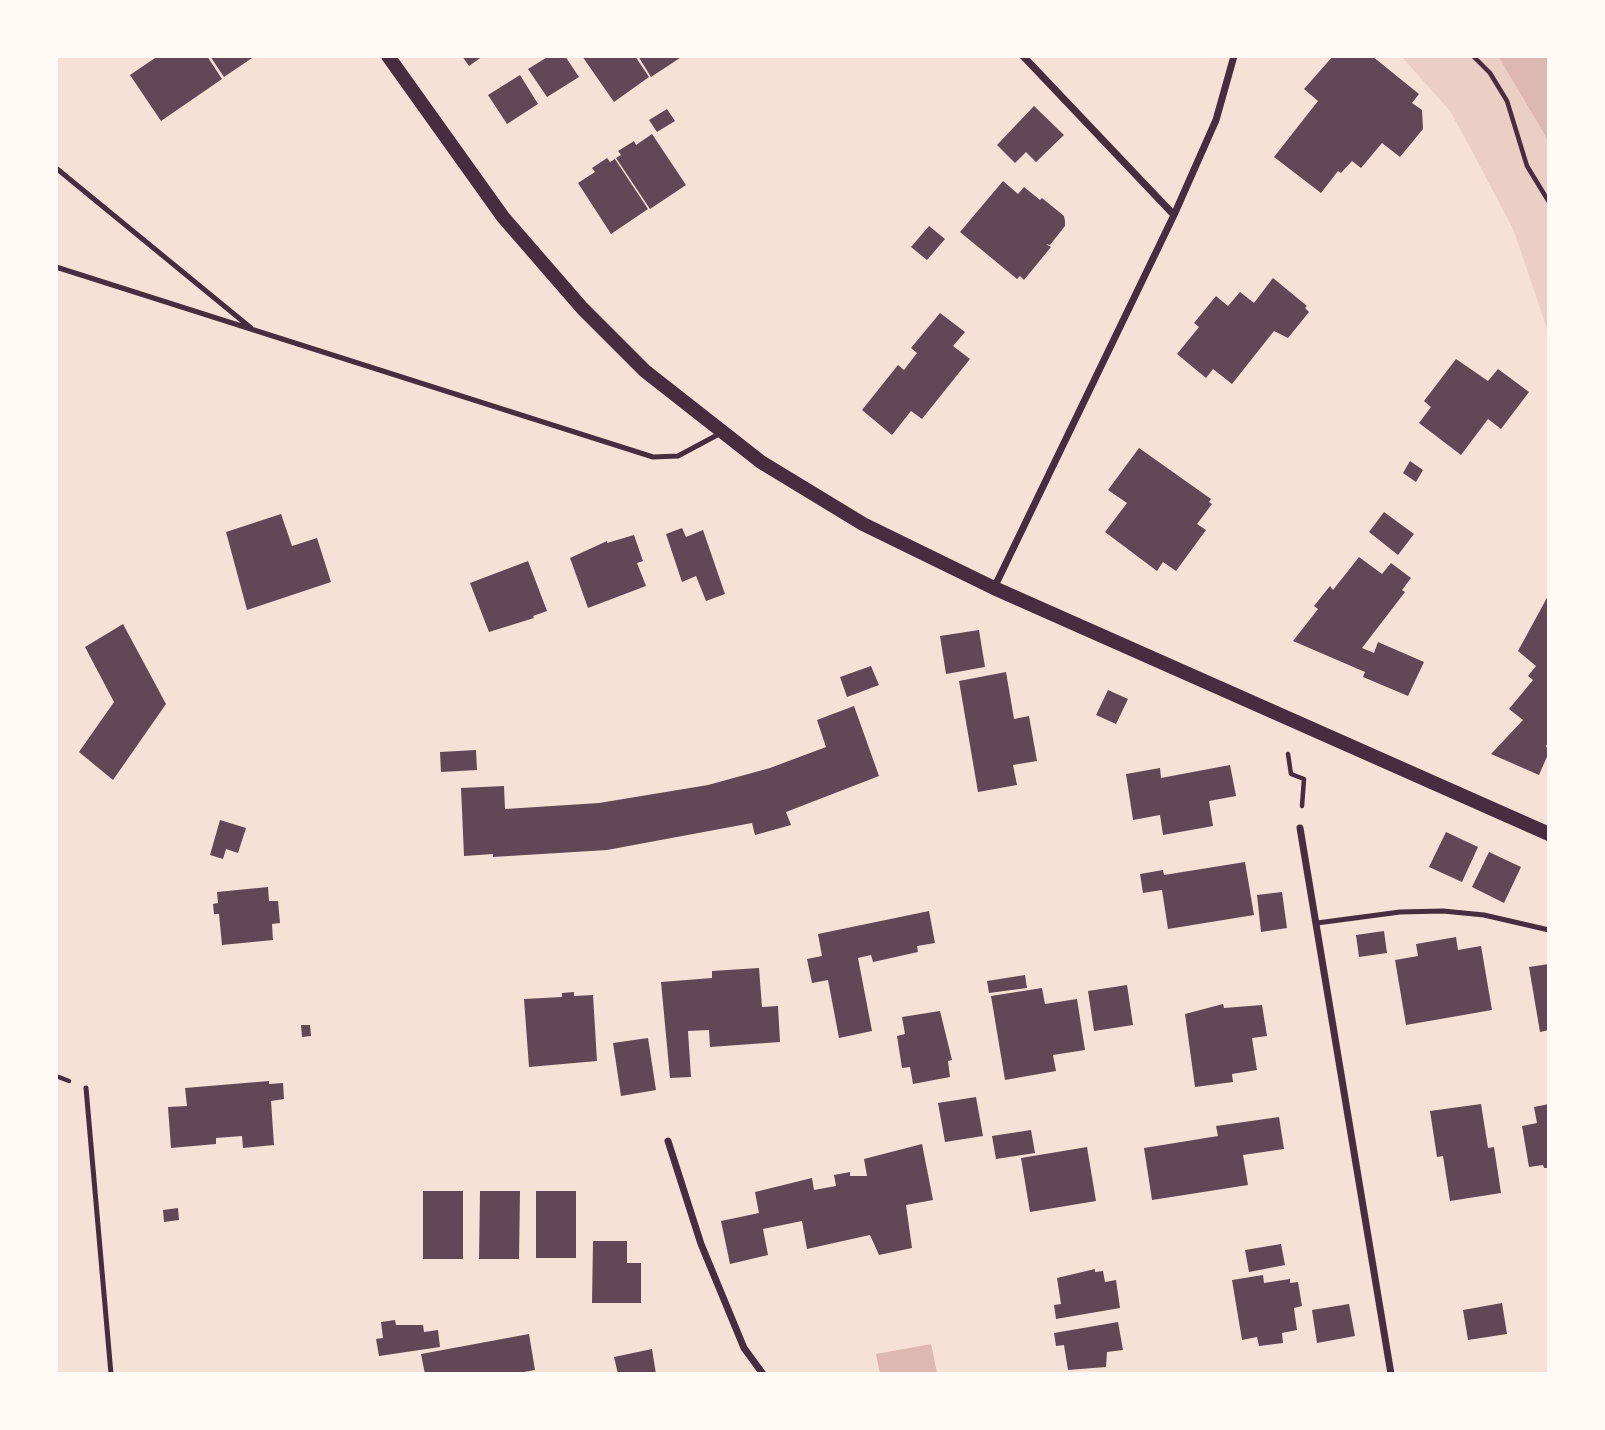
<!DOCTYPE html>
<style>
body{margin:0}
#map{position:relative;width:1605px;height:1430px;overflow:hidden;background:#f7e1d7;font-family:Quicksand,sans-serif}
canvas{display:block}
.frame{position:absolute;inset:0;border:58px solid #fffaf5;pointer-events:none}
</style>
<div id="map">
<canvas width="1605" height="1430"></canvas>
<div class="frame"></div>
</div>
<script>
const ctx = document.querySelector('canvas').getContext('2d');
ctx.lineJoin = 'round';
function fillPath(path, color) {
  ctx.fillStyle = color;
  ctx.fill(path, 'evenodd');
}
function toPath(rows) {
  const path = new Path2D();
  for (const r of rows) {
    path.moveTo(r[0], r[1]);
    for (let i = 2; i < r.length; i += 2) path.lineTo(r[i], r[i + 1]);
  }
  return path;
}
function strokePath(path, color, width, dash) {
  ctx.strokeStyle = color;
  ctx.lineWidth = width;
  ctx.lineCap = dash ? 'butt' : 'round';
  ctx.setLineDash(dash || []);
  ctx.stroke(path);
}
fillPath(toPath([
 [1401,56,1498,56,1549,142,1549,335,1514,231,1472,151,1450,111]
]), '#ebcfc5');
fillPath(toPath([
 [1498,56,1549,56,1549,142],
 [931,1344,937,1373,880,1374,876,1354]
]), '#dcb8b0');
fillPath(toPath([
 [158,56,207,56,222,79,161,121,130,75],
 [210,56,255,56,224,77],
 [462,56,483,56,469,66],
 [549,56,565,56,579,77,547,97,528,69],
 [582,56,635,56,649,77,614,102],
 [638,56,683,56,651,77],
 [1333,56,1372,56,1419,94,1412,103,1422,110,1423,129,1400,157,1382,143,1361,168,1352,161,1341,173,1338,171,1321,193,1274,157,1318,101,1304,89],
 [520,75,538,104,507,124,488,95],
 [1034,106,1064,135,1036,162,1026,152,1015,163,997,145],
 [667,109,675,121,657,132,649,120],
 [652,134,686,185,650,209,616,158,621,155,618,151,634,141,636,145],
 [607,158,610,162,615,159,648,209,611,234,578,183,595,172,592,168],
 [1003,181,1018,194,1024,187,1040,200,1042,198,1064,216,1065,221,1065,226,1050,245,1046,244,1051,247,1024,280,1020,276,1017,279,960,232],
 [929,226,945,239,927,260,911,247],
 [1273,278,1307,306,1305,308,1309,312,1288,338,1274,331,1232,384,1213,369,1206,378,1177,354,1199,327,1194,323,1216,296,1228,306,1240,292,1254,303],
 [940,313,965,332,953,346,970,359,922,419,911,411,892,435,862,410,898,365,904,370,917,353,911,348],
 [1456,359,1488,381,1498,369,1529,392,1501,429,1488,419,1461,455,1419,423,1431,407,1424,401],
 [1139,448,1211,499,1209,502,1212,504,1197,524,1206,530,1176,571,1163,562,1157,571,1105,532,1127,503,1108,490],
 [1410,461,1423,470,1416,482,1403,473],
 [1384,512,1414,534,1398,555,1369,532],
 [281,514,292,546,317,538,331,582,247,610,226,532],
 [682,528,686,537,703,530,725,594,706,601,696,576,682,582,666,534],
 [634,535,643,561,637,563,646,586,588,608,570,558,607,541,607,543],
 [1359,557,1382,574,1391,563,1411,578,1402,590,1405,592,1362,648,1374,653,1378,642,1424,662,1408,696,1363,677,1365,672,1293,641,1318,609,1314,606,1330,586,1333,590],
 [528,561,547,611,533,616,534,618,489,632,470,583],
 [1549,594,1549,741,1546,746,1549,752,1539,775,1491,754,1523,720,1509,709,1533,680,1528,676,1536,666,1518,651],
 [123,624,166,704,113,780,79,752,114,702,85,647],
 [979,630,985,667,946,674,940,636],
 [871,666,879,685,847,697,840,677],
 [1006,672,1014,719,1029,716,1037,761,1013,765,1017,785,978,792,959,681],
 [1108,690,1128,699,1116,724,1096,715],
 [854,706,879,776,786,812,791,825,755,835,752,823,607,850,493,857,493,854,464,856,461,788,504,786,505,809,599,803,708,785,770,768,826,747,817,720],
 [476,750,477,770,441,772,440,752],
 [1230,765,1236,796,1209,801,1213,826,1163,835,1160,815,1133,820,1126,774,1160,768,1161,778],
 [220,820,246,828,238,853,226,849,223,859,210,855],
 [1446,832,1478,847,1462,882,1429,867],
 [1489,852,1521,867,1504,903,1472,887],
 [1245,862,1254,915,1168,929,1162,890,1143,893,1140,874,1163,870,1164,875],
 [268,887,269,901,278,901,280,923,272,924,273,940,222,945,219,914,214,914,213,904,218,903,217,892],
 [1282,892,1287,928,1261,932,1257,895],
 [929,911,935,943,917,946,918,952,873,962,871,955,858,958,872,1031,839,1038,828,980,812,983,807,959,822,956,818,934],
 [1384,931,1387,953,1359,957,1356,935],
 [1456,937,1458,950,1481,946,1492,1010,1406,1025,1395,960,1418,956,1416,944],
 [1549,964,1549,1030,1540,1032,1529,967],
 [759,968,762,1007,778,1006,780,1042,710,1047,709,1030,688,1031,691,1077,670,1078,661,982,712,978,712,971],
 [1025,975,1027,988,989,993,987,981],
 [1127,985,1133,1025,1094,1031,1088,991],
 [1042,988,1045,1004,1077,999,1085,1050,1053,1055,1056,1071,1005,1080,991,996],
 [574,992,574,996,593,995,597,1061,529,1067,524,999,562,997,562,993],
 [1223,1004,1224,1008,1262,1005,1267,1036,1252,1038,1257,1070,1232,1074,1233,1082,1195,1087,1185,1014],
 [940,1011,952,1060,948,1061,950,1077,913,1084,910,1067,902,1068,897,1036,905,1034,902,1017],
 [301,1025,310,1025,311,1036,302,1037],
 [648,1038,656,1090,621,1096,613,1043],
 [269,1081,269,1084,283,1083,284,1099,271,1101,274,1145,243,1148,242,1136,216,1138,216,1144,171,1148,168,1107,187,1106,185,1088],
 [976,1097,983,1136,945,1142,938,1103],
 [1481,1104,1488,1148,1494,1147,1501,1193,1450,1201,1443,1156,1437,1157,1430,1111],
 [1549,1104,1549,1168,1544,1168,1543,1165,1529,1167,1522,1126,1537,1123,1534,1107],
 [1279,1117,1284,1149,1243,1155,1248,1185,1152,1200,1144,1148,1218,1136,1216,1126],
 [1031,1130,1035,1153,996,1159,992,1136],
 [922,1144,933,1200,906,1205,912,1248,879,1255,870,1235,807,1249,802,1221,763,1229,768,1255,730,1264,721,1221,759,1213,755,1192,812,1178,814,1190,836,1186,834,1175,850,1172,850,1176,867,1176,864,1159],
 [1087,1147,1096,1201,1030,1212,1021,1158],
 [423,1191,463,1191,463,1259,423,1259],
 [480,1191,520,1191,519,1259,479,1259],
 [536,1191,576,1191,576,1258,536,1258],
 [178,1208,179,1220,164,1222,163,1210],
 [593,1241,627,1241,627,1263,641,1263,641,1303,592,1303],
 [1281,1244,1285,1265,1249,1272,1245,1250],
 [1095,1269,1095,1272,1103,1271,1105,1282,1116,1280,1120,1308,1056,1319,1054,1305,1061,1304,1057,1278],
 [1263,1275,1264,1283,1290,1279,1290,1283,1298,1282,1302,1306,1294,1308,1297,1330,1282,1333,1283,1343,1259,1346,1257,1337,1242,1340,1232,1280],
 [1502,1303,1507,1334,1468,1340,1463,1310],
 [1349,1304,1355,1336,1317,1343,1312,1310],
 [395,1320,396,1325,423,1325,424,1332,438,1330,440,1347,379,1356,376,1339,383,1338,381,1322],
 [1118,1322,1123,1350,1107,1352,1106,1367,1068,1370,1064,1345,1056,1346,1054,1333],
 [529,1334,535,1370,513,1374,425,1374,421,1354],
 [652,1349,656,1374,618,1374,614,1357]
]), '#644757');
strokePath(toPath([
 [1473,56,1490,73,1507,101,1527,166,1549,202],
 [1288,754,1291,774,1304,779,1302,806],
 [56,1076,69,1081]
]), '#4a2c40', 4.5);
strokePath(toPath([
 [56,168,251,328],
 [56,267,653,457,678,456,721,433],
 [1317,923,1400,912,1443,911,1484,915,1549,930],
 [86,1088,111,1374]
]), '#4a2c40', 5);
strokePath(toPath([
 [1174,215,1216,120,1234,56],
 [994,588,1174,215,1023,56],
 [1300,828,1391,1374],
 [668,1141,701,1244,744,1348,763,1374]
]), '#4a2c40', 7);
strokePath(toPath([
 [388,56,503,217,582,308,645,371,761,462,863,524,994,588,1549,834]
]), '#4a2c40', 14);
</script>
